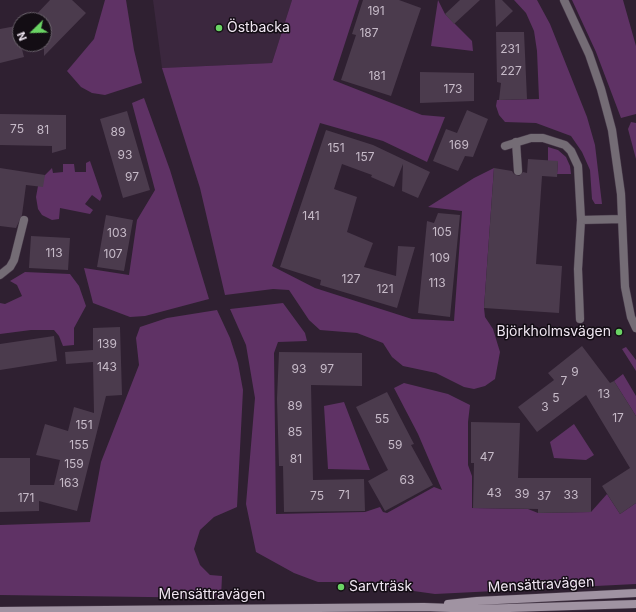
<!DOCTYPE html>
<meta charset="utf-8">
<style>
body{margin:0}
#map{position:relative;width:636px;height:612px;overflow:hidden;background:#2f2031;font-family:Inter,sans-serif}
canvas{display:block}
.north{position:absolute;left:12px;top:12px;width:40px;height:40px;box-sizing:border-box;background:#130d14;border:1px solid #6b636c;border-radius:50%;rotate:247deg;font-size:11px;font-weight:700;line-height:16px;text-align:center;color:#efe5f1}
.north::after{content:'';display:block;margin:auto;width:14px;height:18px;background:#6ad364;clip-path:polygon(50% 0,100% 100%,50% 72%,0 100%)}
</style>
<div id="map">
<canvas width="636" height="612"></canvas>
<div class="north">N</div>
</div>
<script>
const ctx = document.querySelector('canvas').getContext('2d');
ctx.lineJoin = 'round';
function fillPath(path, color) {
  ctx.fillStyle = color;
  ctx.fill(path, 'evenodd');
}
function toPath(rows) {
  const path = new Path2D();
  for (const r of rows) {
    path.moveTo(r[0], r[1]);
    for (let i = 2; i < r.length; i += 2) path.lineTo(r[i], r[i + 1]);
  }
  return path;
}
function strokePath(path, color, width, dash) {
  ctx.strokeStyle = color;
  ctx.lineWidth = width;
  ctx.lineCap = dash ? 'butt' : 'round';
  ctx.setLineDash(dash || []);
  ctx.stroke(path);
}
function drawText(font, color, halo, rows, align = 'center') {
  ctx.font = font + ' Inter,sans-serif';
  ctx.lineWidth = 3;
  ctx.setLineDash([]);
  ctx.textBaseline = 'middle';
  ctx.strokeStyle = halo;
  ctx.fillStyle = color;
  for (const [text, x, y, turn = 0] of rows) {
    ctx.save();
    ctx.translate(x, y);
    ctx.rotate((+turn || 0) * Math.PI / 180);
    ctx.textAlign = isNaN(turn) ? turn : align;
    if (halo) ctx.strokeText(text, 0, 0);
    ctx.fillText(text, 0, 0);
    ctx.restore();
  }
}
fillPath(toPath([
 [153,0,292,0,272,63,162,68]
]), '#3b273e');
fillPath(toPath([
 [105,0,126,0,134,50,142,83,105,95,92,93,81,87,67,71,94,39],
 [292,0,359,0,333,80,422,115,445,117,427,162,383,141,320,123,272,266,315,288,412,319,454,321,462,211,428,207,474,178,494,168,484,308,485,317,493,329,500,352,495,379,485,386,474,389,464,387,436,373,403,366,392,357,383,343,357,333,320,330,309,320,289,290,273,289,225,295,200,188,162,68,272,63],
 [438,0,445,14,472,41,473,51,431,46],
 [514,0,537,0,550,24,587,117,595,145,602,204,595,204,592,199,590,170,582,152,571,136,536,123,505,122,499,115,496,106,497,100,539,99,537,51,534,31,526,13],
 [572,0,623,0,636,46,636,114,621,118,596,52],
 [144,98,170,170,209,299,145,316,130,317,93,303,84,268,129,275,137,220,155,190,132,103],
 [631,122,636,123,636,159,628,129],
 [548,147,558,150,566,157,570,166,571,174,557,174,558,162,548,161],
 [90,161,102,196,100,201,92,195,85,204,93,210,90,214,60,208,59,219,52,220,42,215,38,209,36,197,38,186,45,175,52,168,53,173,63,172,63,164,74,164,75,172,86,172,86,163],
 [25,272,70,274,79,286,86,306,74,328,74,345,63,346,59,336,54,330,31,330,0,334,0,303,5,304,22,296,17,285,10,281],
 [283,303,305,333,307,341,278,342,274,353,276,514,365,512,380,507,383,512,387,513,434,487,442,490,418,434,394,388,404,383,448,394,470,405,468,422,468,465,472,476,472,508,528,509,538,513,591,512,607,494,620,514,636,503,636,584,435,594,385,587,375,582,318,582,294,573,256,552,246,504,255,398,246,345,230,309],
 [217,310,230,338,238,363,243,390,237,507,214,517,200,530,194,549,200,565,210,575,222,576,221,598,0,595,0,525,90,522,101,462,139,365,136,338,140,327,167,318],
 [626,347,636,360,636,371,622,349],
 [623,374,636,396,636,416,614,381],
 [344,402,370,470,328,469,324,406],
 [574,424,594,455,586,460,554,458,550,442]
]), '#5f3265');
fillPath(toPath([
 [50,0,72,0,86,13,44,56,44,20,31,20],
 [363,0,399,0,421,8,391,96,341,80,356,35,352,34],
 [460,0,480,0,454,24,445,14],
 [495,0,502,0,513,11,496,27],
 [16,26,24,57,0,63,0,29],
 [496,32,524,32,527,99,499,100,501,83,497,82],
 [420,72,474,73,474,101,420,103],
 [467,110,488,119,473,157,465,156,458,171,433,161,446,129,457,133],
 [127,111,150,190,123,198,100,119],
 [0,114,66,115,66,149,52,153,52,146,0,145],
 [326,130,373,145,430,172,418,198,402,191,403,164,394,187,371,177,372,175,342,164,334,189,357,197,347,232,373,243,364,267,396,276,398,246,415,247,397,308,320,285,321,280,280,267],
 [528,159,558,161,557,177,542,176,536,264,562,266,559,313,484,308,494,168,512,171,514,174,519,176,523,172,527,173],
 [0,168,45,175,43,187,26,185,22,215,16,228,0,226],
 [438,213,460,215,450,317,418,313,427,221,434,223],
 [106,215,133,220,124,271,97,267],
 [31,236,70,238,68,270,29,268],
 [120,327,122,395,106,396,77,511,39,501,39,511,0,512,0,458,30,458,30,485,54,485,60,460,36,455,45,424,68,431,74,407,94,413,93,362,66,364,65,352,93,350,93,328],
 [54,336,57,361,0,370,0,344],
 [582,346,610,383,614,381,636,416,636,503,620,514,602,486,630,468,586,395,537,432,518,407,554,380,548,373],
 [279,352,362,353,362,386,311,385,313,480,364,479,365,511,284,512,283,466,279,466,277,399],
 [387,392,414,444,411,445,433,485,385,511,368,481,388,470,356,407],
 [471,422,520,423,518,478,591,478,591,512,538,513,538,509,473,508,474,463,471,463]
]), '#4b3b4d');
const lane = toPath([
 [516,142,518,171],
 [0,275,10,267,14,260,24,220]
]);
const street = toPath([
 [564,0,589,54,601,89,612,130,621,194,625,287,631,317,636,328],
 [505,146,531,138,543,138,565,145,571,151,578,166,581,220,622,219],
 [580,319,578,269,581,220]
]);
const secondary = toPath([
 [448,604,477,601,636,593],
 [0,611,424,607,478,609,636,604]
]);
strokePath(lane, '#4a3c4c', 9);
strokePath(street, '#4a3c4c', 9);
strokePath(secondary, '#4a3c4c', 9);
strokePath(lane, '#746c75', 8);
strokePath(street, '#746c75', 8);
strokePath(secondary, '#a093a2', 8);
for (const [x, y, r, color] of [
 [219,28,4,"#6ad364"],
 [619,332,4,"#6ad364"],
 [341,587,4,"#6ad364"]
]) {
  const dot = new Path2D();
  dot.arc(x, y, r, 0, 2 * Math.PI);
  ctx.fillStyle = color;
  ctx.fill(dot);
  strokePath(dot, '#130d14', 1.5);
}
drawText('12px', '#c6bac8', null, [
 ["191",376,11],
 ["187",369,33],
 ["231",510,49],
 ["227",511,71],
 ["181",377,76],
 ["173",453,89],
 ["75",17,129],
 ["81",43,130],
 ["89",118,132],
 ["169",459,145],
 ["151",336,148],
 ["93",125,155],
 ["157",365,157],
 ["97",132,177],
 ["141",311,216],
 ["105",442,232],
 ["103",117,233],
 ["113",54,253],
 ["107",113,254],
 ["109",440,258],
 ["127",351,279],
 ["113",437,283],
 ["121",385,289],
 ["139",107,344],
 ["143",107,367],
 ["93",299,369],
 ["97",327,369],
 ["9",575,372],
 ["7",564,381],
 ["13",604,394],
 ["5",556,398],
 ["89",295,406],
 ["3",545,407],
 ["17",618,418],
 ["55",382,419],
 ["151",84,425],
 ["85",295,432],
 ["155",79,445],
 ["59",395,445],
 ["47",487,457],
 ["81",296,459],
 ["159",74,464],
 ["63",407,480],
 ["163",69,483],
 ["43",494,493],
 ["39",522,494],
 ["71",344,495],
 ["33",571,495],
 ["75",317,496],
 ["37",544,496],
 ["171",26,498]
]);
drawText('14px', '#efe5f1', '#130d14', [
 ["Östbacka",227,28],
 ["Björkholmsvägen",611,332,"right"],
 ["Sarvträsk",349,587]
], 'left');
drawText('14px', '#efe5f1', '#130d14', [
 ["Mensättravägen",541,585,-3],
 ["Mensättravägen",212,595]
]);
</script>
